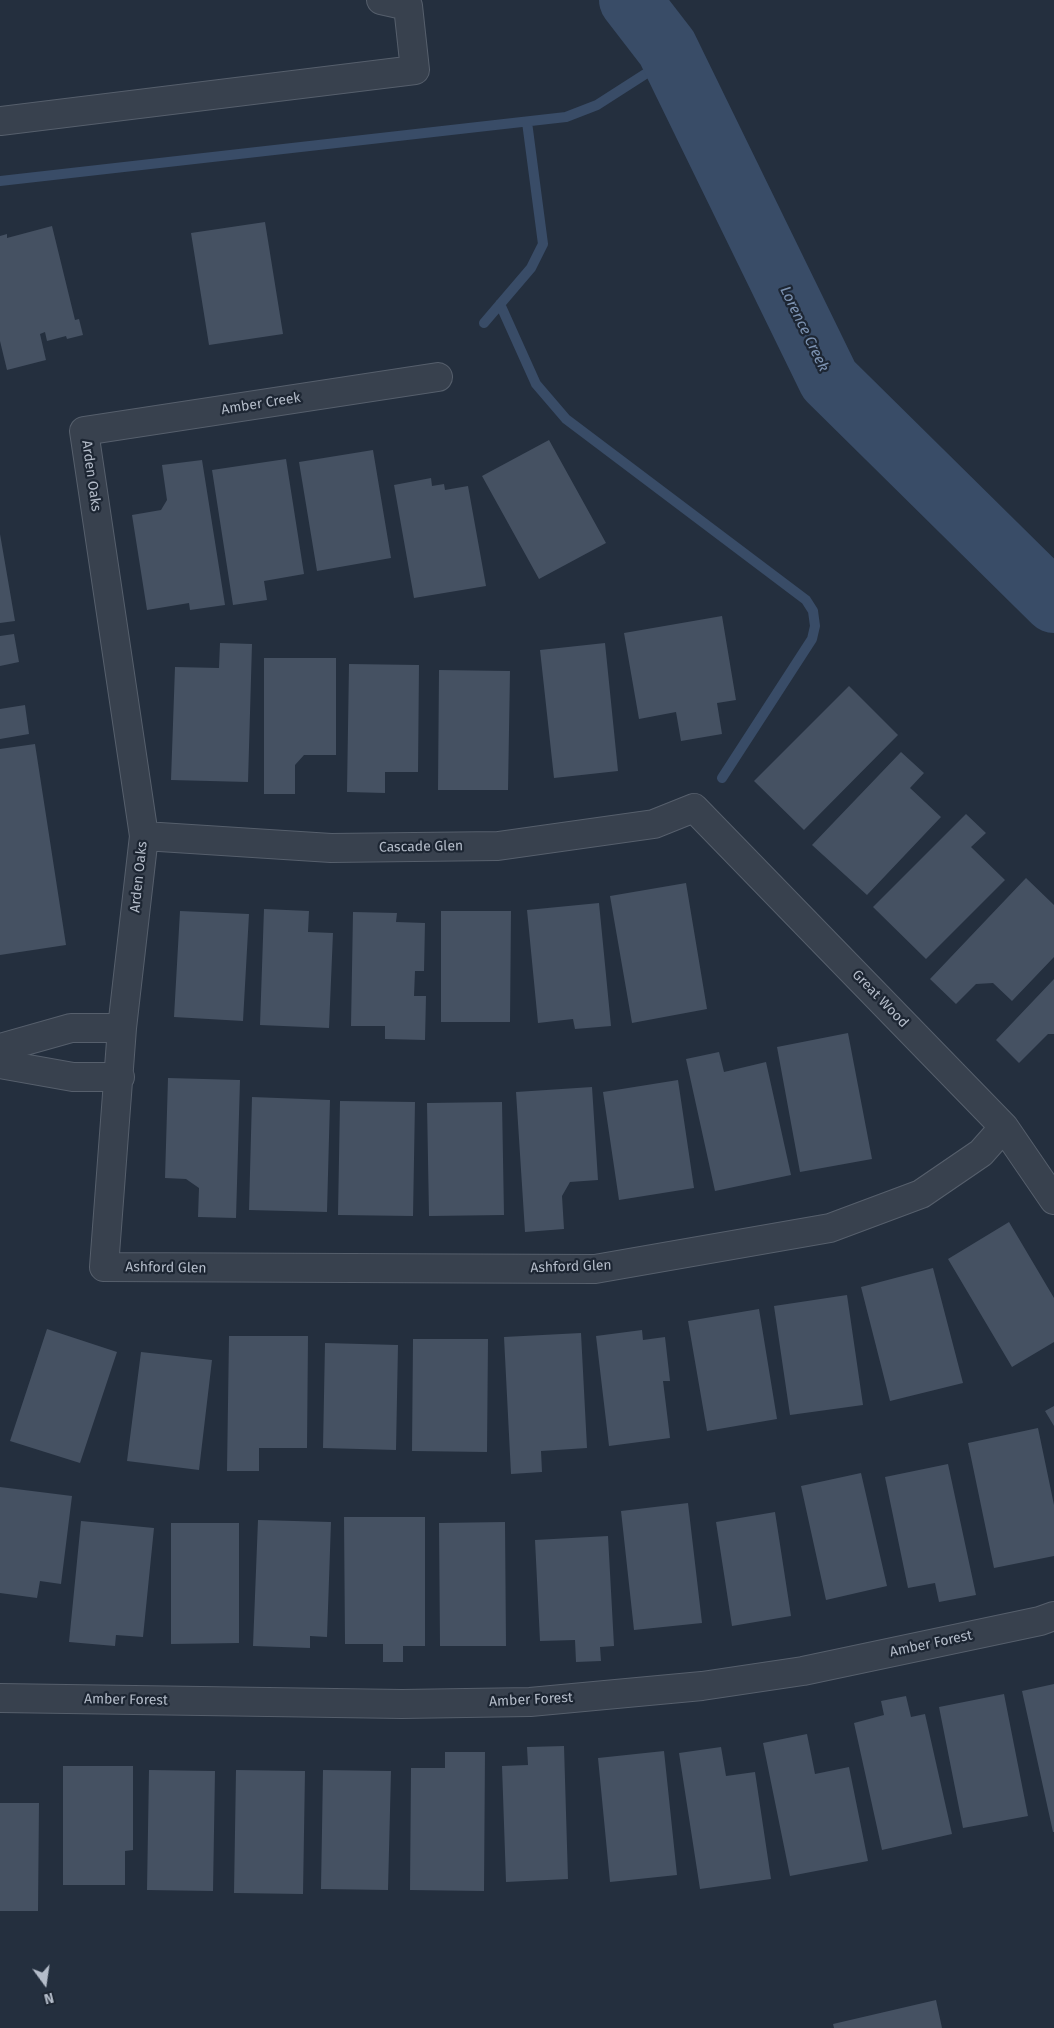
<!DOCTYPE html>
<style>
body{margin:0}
#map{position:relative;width:1054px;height:2028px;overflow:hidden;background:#242f3e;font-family:"Fira Sans",sans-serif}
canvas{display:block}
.north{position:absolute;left:20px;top:1958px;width:50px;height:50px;-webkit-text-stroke:4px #1d2633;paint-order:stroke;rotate:166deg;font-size:14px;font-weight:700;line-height:20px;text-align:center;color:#b4bcc9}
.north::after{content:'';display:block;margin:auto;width:18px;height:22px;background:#b4bcc9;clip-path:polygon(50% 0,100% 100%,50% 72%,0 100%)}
</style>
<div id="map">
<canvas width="1054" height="2028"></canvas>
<div class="north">N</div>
</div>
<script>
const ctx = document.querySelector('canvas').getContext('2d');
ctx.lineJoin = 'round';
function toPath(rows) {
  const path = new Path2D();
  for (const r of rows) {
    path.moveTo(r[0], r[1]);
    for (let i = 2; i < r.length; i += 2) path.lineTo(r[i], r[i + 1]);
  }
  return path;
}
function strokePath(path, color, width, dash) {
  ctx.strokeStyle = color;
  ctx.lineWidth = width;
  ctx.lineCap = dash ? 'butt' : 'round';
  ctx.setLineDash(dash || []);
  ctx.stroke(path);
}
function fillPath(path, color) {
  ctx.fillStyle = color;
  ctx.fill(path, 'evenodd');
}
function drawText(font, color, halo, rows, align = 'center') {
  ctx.font = font + ' "Fira Sans",sans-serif';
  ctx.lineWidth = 4.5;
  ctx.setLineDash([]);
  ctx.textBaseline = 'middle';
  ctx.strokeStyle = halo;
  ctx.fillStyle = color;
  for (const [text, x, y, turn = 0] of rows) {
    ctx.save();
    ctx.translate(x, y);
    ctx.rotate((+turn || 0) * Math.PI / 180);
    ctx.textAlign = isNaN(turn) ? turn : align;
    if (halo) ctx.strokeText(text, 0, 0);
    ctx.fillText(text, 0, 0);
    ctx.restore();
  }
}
strokePath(toPath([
 [0,181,566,117,597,105,650,71,667,48],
 [500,304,536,384,566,419,806,600,813,611,815,626,812,639,722,778],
 [484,323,531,268,543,244,527,122]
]), '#394c67', 10);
strokePath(toPath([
 [630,0,667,48,829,380,1054,602]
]), '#394c67', 62);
fillPath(toPath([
 [265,222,283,334,209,345,191,233],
 [52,226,75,320,79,319,83,335,67,339,66,336,47,341,45,332,40,334,46,360,7,370,0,341,0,236,7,234,7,238],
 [549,440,606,543,539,579,482,476],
 [373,450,391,558,317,571,299,462],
 [286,459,304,574,264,581,267,600,233,605,212,470],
 [202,460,225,605,190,610,189,603,147,610,132,515,161,510,167,500,162,465],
 [431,478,432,486,444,484,445,490,468,486,486,586,414,598,394,485],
 [0,534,15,621,0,623],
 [722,616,736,700,717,703,722,734,681,741,676,712,639,719,624,633],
 [14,634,19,662,0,666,0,636],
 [220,643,252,644,248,782,171,780,175,667,219,668],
 [605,643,618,771,554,778,540,650],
 [264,658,336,658,336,755,304,755,295,765,295,794,264,794],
 [349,664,419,665,418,772,385,772,385,793,347,792],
 [439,670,510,671,508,790,438,790],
 [849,686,898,735,804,830,754,781],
 [25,705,29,734,0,739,0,709],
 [35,744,66,945,0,955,0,749],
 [901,752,924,773,910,788,941,817,867,895,812,845],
 [966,814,986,833,971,847,1005,880,926,959,873,907],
 [1026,878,1054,905,1054,957,1012,1001,993,983,976,984,956,1004,930,979],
 [686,883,707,1009,632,1023,610,896],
 [599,903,611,1026,575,1029,573,1019,538,1023,527,910],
 [264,909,309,911,308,932,333,933,329,1028,260,1025],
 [180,911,249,914,243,1021,174,1017],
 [441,911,511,911,510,1022,441,1022],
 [353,912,397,913,396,922,425,923,424,971,415,971,414,996,426,996,425,1040,385,1039,385,1026,351,1026],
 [1054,979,1054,1034,1048,1034,1019,1063,996,1040],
 [848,1033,872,1159,800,1172,777,1047],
 [719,1052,724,1072,766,1062,791,1175,715,1191,686,1059],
 [168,1078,240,1080,236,1218,198,1217,199,1188,186,1179,165,1178],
 [678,1080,694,1188,619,1200,603,1092],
 [592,1087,598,1180,570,1182,562,1196,564,1229,525,1232,516,1092],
 [252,1097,330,1100,327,1212,249,1210],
 [340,1101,415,1102,413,1216,338,1215],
 [502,1102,504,1215,429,1216,427,1103],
 [1009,1222,1054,1298,1054,1342,1012,1367,948,1259],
 [933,1268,963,1383,890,1401,861,1287],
 [847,1295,863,1405,790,1415,774,1306],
 [759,1309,777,1419,707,1431,688,1321],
 [47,1329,117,1352,80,1463,10,1441],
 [642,1330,643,1340,665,1337,670,1381,663,1381,670,1438,609,1446,596,1336],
 [581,1333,587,1448,541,1451,542,1472,511,1474,504,1337],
 [229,1336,308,1336,307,1448,259,1448,259,1471,227,1471],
 [413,1339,488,1339,487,1452,412,1451],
 [325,1343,398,1345,396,1450,323,1448],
 [141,1352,212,1360,199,1470,127,1461],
 [1054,1406,1054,1426,1045,1411],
 [1038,1428,1054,1505,1054,1556,994,1568,968,1443],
 [948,1464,976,1595,939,1602,935,1583,908,1588,885,1477],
 [861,1473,887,1586,826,1600,801,1486],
 [0,1487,72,1496,61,1584,40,1581,37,1598,0,1593],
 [688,1503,702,1623,634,1630,621,1511],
 [775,1512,791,1616,732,1626,716,1522],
 [344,1517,425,1517,425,1646,403,1646,403,1662,383,1662,383,1644,345,1644],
 [258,1520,331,1522,327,1637,310,1636,310,1648,253,1646],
 [81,1521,154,1528,143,1637,116,1635,115,1646,69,1642],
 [505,1522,506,1646,440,1646,439,1523],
 [171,1523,239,1523,239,1643,171,1644],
 [608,1536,614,1646,600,1647,601,1661,576,1662,575,1640,540,1641,535,1540],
 [1054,1684,1054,1832,1053,1832,1022,1691],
 [1004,1694,1028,1816,963,1828,939,1707],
 [906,1696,911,1717,925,1714,952,1834,882,1850,854,1723,884,1715,881,1701],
 [807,1734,815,1774,849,1767,868,1861,790,1876,763,1743],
 [564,1746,568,1879,506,1882,502,1766,528,1765,527,1747],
 [721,1747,726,1776,755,1772,771,1879,700,1889,679,1753],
 [664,1751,677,1875,610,1882,598,1758],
 [445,1752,485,1752,484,1891,410,1890,411,1768,445,1768],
 [63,1766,133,1766,133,1850,125,1851,125,1885,63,1885],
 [149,1770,215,1771,213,1891,147,1890],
 [236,1770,305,1771,303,1894,234,1893],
 [323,1770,391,1771,388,1890,321,1889],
 [0,1803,39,1803,38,1911,0,1911],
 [936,2000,942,2028,834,2028,833,2024]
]), '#455162');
const minor = toPath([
 [0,121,415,70,408,6,381,0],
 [438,377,84,431,144,836,122,1028,104,1267,595,1269,830,1228,921,1194,981,1153,1004,1127],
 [144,836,331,848,498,846,654,824,694,808,1004,1127,1054,1200],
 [0,1048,71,1028,122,1028],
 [0,1064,73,1077,120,1077],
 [0,1698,402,1704,530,1702,702,1686,803,1671,1040,1621,1054,1616]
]);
strokePath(minor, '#565f6c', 30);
strokePath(minor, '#38414e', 28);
drawText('14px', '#b4bcc9', '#1d2633', [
 ["Amber Creek",261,404,-9],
 ["Arden Oaks",91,476,82],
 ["Cascade Glen",421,847,-1],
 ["Arden Oaks",139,877,-84],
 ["Great Wood",880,999,46],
 ["Ashford Glen",571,1267,-2],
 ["Ashford Glen",166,1268,1],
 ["Amber Forest",931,1644,-12],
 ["Amber Forest",126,1700,1],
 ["Amber Forest",531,1700,-3]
]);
drawText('italic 15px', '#7c92b1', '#1d2633', [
 ["Lorence Creek",804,329,64]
]);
</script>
